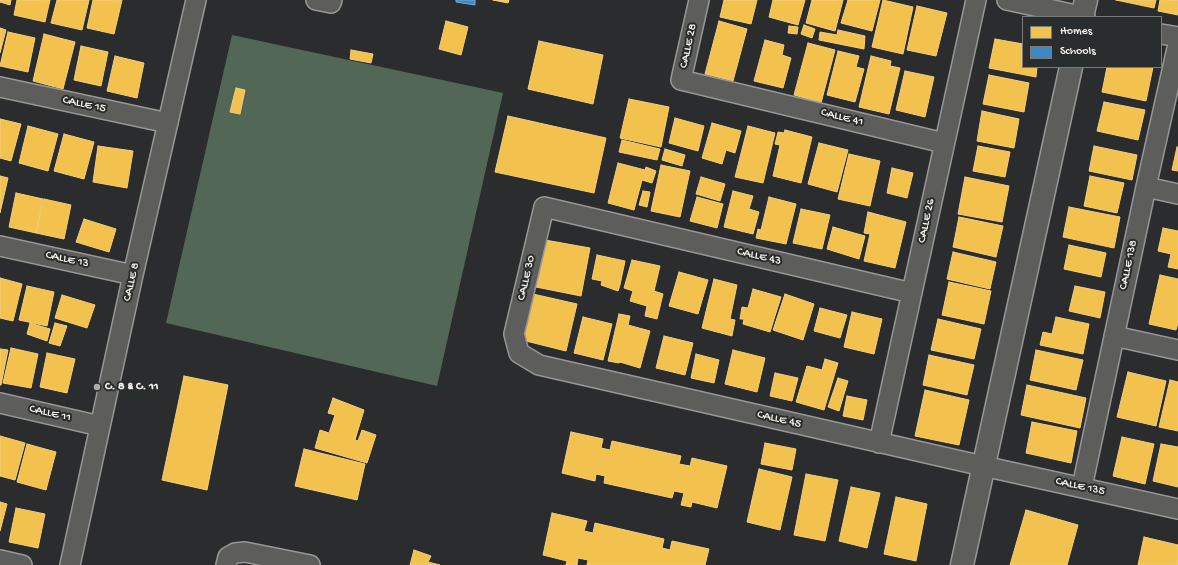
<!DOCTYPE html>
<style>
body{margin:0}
#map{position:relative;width:1178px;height:565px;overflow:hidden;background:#2b2c2d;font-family:"Gochi Hand",sans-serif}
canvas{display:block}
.legend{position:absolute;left:1022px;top:16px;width:140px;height:52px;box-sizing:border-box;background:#2a2d2e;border:1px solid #7b7b78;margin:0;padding:5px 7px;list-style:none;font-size:12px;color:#f4f1e8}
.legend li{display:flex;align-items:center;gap:8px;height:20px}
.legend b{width:20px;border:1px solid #7b7b78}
</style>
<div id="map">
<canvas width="1178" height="565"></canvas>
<ul class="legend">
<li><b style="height:11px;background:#f2c14e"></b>Homes</li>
<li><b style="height:11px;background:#3f88c5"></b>Schools</li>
</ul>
</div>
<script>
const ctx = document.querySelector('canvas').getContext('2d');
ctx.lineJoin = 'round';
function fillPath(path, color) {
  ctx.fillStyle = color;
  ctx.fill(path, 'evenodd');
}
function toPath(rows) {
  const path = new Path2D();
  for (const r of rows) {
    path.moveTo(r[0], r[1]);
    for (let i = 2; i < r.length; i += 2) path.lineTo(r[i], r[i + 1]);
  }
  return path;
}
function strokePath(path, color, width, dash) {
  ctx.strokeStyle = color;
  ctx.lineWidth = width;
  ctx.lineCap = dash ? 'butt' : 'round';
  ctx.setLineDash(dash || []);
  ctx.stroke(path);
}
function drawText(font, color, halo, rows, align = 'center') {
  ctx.font = font + ' "Gochi Hand",sans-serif';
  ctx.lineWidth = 4;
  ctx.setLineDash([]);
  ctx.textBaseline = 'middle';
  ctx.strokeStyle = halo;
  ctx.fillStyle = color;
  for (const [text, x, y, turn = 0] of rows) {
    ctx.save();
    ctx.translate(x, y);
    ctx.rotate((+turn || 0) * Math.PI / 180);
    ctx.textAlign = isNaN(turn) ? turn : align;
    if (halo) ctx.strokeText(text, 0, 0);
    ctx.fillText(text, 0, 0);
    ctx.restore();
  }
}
fillPath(toPath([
 [232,35,503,93,437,386,166,323]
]), '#536756');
const homes = toPath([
 [0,0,11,0,10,5,0,2,0,0],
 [17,0,50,0,45,22,14,15,17,0],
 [57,0,89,0,82,30,51,23,57,0],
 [93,0,122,0,114,34,87,28,93,0],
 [493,0,509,0,508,3,493,0],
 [724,0,757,0,751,24,720,17,724,0],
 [773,0,805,0,798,25,769,17,773,0],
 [812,0,843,0,835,31,806,23,812,0],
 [848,0,880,0,872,31,841,23,848,0],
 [883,0,913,7,903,54,872,47,883,0],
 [1116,0,1156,0,1154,8,1116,0],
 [1160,0,1178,0,1178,15,1158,11,1160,0],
 [917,6,947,13,936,56,907,50,917,6],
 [446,21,468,27,461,55,439,49,446,21],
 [719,21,747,29,733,81,705,74,719,21],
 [804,25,815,29,812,38,801,34,804,25],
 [789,26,798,27,797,34,788,33,789,26],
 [0,28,6,30,0,53,0,28],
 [838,30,865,36,864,49,819,40,820,32,837,35,838,30],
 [8,32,35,38,28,72,0,66,8,32],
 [44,34,75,42,63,89,33,81,44,34],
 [995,39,1023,44,1023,67,1037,67,1036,77,989,68,995,39],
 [765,40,784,45,782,55,791,58,783,88,754,81,765,40],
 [539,41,603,55,593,104,528,89,539,41],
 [808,43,835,50,821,103,794,95,808,43],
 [81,46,108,52,101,86,74,80,81,46],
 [351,50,373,54,371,63,350,59,351,50],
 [838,51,859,56,856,67,864,69,855,102,827,95,838,51],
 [115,56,144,63,137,98,107,91,115,56],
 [871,56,891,61,890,66,900,68,889,114,859,107,871,56],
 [1107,67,1153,67,1146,101,1102,92,1107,67],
 [905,71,934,77,925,117,896,110,905,71],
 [989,75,1029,83,1024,112,983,104,989,75],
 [236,88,245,90,240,114,230,112,236,88],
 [629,99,669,107,661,147,620,138,629,99],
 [1104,102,1145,110,1138,140,1097,131,1104,102],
 [982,111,1019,119,1014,148,977,141,982,111],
 [508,116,606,138,594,193,495,172,508,116],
 [675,118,704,126,698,151,669,143,675,118],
 [0,119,21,124,11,161,0,158,0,119],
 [712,123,741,131,735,153,726,150,722,164,702,158,712,123],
 [28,126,58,134,48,171,19,163,28,126],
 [748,126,775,133,763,183,735,177,748,126],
 [785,130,812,137,801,183,773,176,780,145,775,144,778,132,784,133,785,130],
 [64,134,94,142,84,179,54,171,64,134],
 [622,140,660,149,657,160,619,152,622,140],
 [819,143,848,150,837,192,808,184,819,143],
 [98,146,133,151,127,188,93,182,98,146],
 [978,146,1010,152,1005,177,973,171,978,146],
 [1094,146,1137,155,1132,180,1089,171,1094,146],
 [1177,147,1178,147,1178,171,1172,170,1177,147],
 [665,149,685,155,682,166,662,160,665,149],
 [849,154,880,161,870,206,838,199,849,154],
 [618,163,645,170,646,167,656,171,652,183,642,180,634,210,608,203,618,163],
 [661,165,690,171,680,217,651,211,661,165],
 [892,168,913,173,907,198,887,193,892,168],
 [0,176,8,178,0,213,0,176],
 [1090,176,1124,183,1117,213,1084,206,1090,176],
 [701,177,725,184,720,201,696,194,701,177],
 [965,177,1009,186,1002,222,958,214,965,177],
 [643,191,650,192,647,207,639,205,643,191],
 [733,191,753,196,749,209,759,212,753,234,724,227,733,191],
 [16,193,43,199,36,233,9,227,16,193],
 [697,197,723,204,717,228,690,221,697,197],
 [769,197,796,204,786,244,756,238,758,229,761,230,769,197],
 [44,199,71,205,64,239,36,233,44,199],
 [1069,207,1120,217,1114,248,1063,237,1069,207],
 [801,209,830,215,822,249,793,243,801,209],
 [868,212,906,222,895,268,864,261,870,234,864,233,868,212],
 [959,217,1003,226,996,257,953,247,959,217],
 [84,219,116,229,109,252,76,242,84,219],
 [833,227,865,236,859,259,827,249,833,227],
 [1163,228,1178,231,1178,269,1168,267,1171,254,1158,251,1163,228],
 [545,240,590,248,581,296,536,287,545,240],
 [1069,245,1106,253,1101,277,1064,269,1069,245],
 [953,252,996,262,990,289,947,279,953,252],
 [597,255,625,261,620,285,618,291,601,285,602,281,592,279,597,255],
 [632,260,660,266,654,291,663,294,657,319,645,316,647,306,630,301,633,291,624,288,632,260],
 [679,272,708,280,698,314,669,306,679,272],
 [1160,275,1178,279,1178,323,1176,330,1149,324,1160,275],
 [0,278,22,284,13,321,0,318,0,278],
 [714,279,737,285,730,319,735,320,732,336,702,328,714,279],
 [949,282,991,291,984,324,942,315,949,282],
 [27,286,54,292,47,326,19,320,27,286],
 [1075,286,1105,292,1100,318,1069,311,1075,286],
 [753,289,781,297,770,332,743,324,744,319,740,319,742,307,748,308,753,289],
 [533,294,577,304,566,351,522,340,533,294],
 [785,294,814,304,803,340,773,330,785,294],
 [62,295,95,305,87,328,55,318,62,295],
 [820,308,847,315,840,338,814,331,820,308],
 [852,312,882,319,874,354,844,347,852,312],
 [619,314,630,316,628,325,650,331,640,368,620,362,619,363,608,361,619,314],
 [583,317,612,324,603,360,574,353,583,317],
 [1056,317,1089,324,1083,354,1040,345,1043,332,1052,334,1056,317],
 [938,319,981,329,974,359,931,350,938,319],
 [30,323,50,329,47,341,27,334,30,323],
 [55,323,67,326,60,346,49,343,55,323],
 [664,336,693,343,685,375,656,368,664,336],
 [11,348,38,354,31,388,3,383,11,348],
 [0,349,8,350,1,385,0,385,0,349],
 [733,350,765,358,757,392,725,384,733,350],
 [1036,350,1083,360,1076,390,1030,380,1036,350],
 [47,353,75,359,67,393,40,387,47,353],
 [696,354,719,360,714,383,691,378,696,354],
 [929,355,974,365,967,395,923,385,929,355],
 [825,359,838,363,824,410,796,402,807,366,822,370,825,359],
 [1128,372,1166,381,1156,426,1117,417,1128,372],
 [775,373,798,378,792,401,770,396,775,373],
 [184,376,228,385,207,490,162,480,184,376],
 [838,378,848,381,839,411,828,407,838,378],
 [1170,380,1178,382,1178,431,1159,427,1170,380],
 [1027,385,1086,398,1080,428,1021,415,1027,385],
 [925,390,969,400,959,445,915,436,925,390],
 [847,396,867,400,863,420,843,416,847,396],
 [333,398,364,410,355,440,358,441,362,430,376,435,367,463,315,448,320,430,329,433,335,415,328,413,333,398],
 [1032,422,1077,431,1071,463,1026,453,1032,422],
 [571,432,603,439,601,448,610,450,612,441,681,456,679,464,690,466,692,458,727,466,717,508,692,502,691,507,681,505,684,493,674,491,672,498,604,483,605,476,596,474,595,481,562,473,571,432],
 [0,436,25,443,15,480,0,476,0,436],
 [1122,437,1154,444,1145,484,1113,476,1122,437],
 [765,443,796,449,792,470,761,464,765,443],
 [27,444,56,452,46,490,17,482,27,444],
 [1161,444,1178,447,1178,487,1153,481,1161,444],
 [304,449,365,464,357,500,295,486,304,449],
 [759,469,792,477,780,530,747,522,759,469],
 [806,474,838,480,825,541,794,535,806,474],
 [851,487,880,493,867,548,839,541,851,487],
 [896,497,927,504,916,561,884,554,896,497],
 [0,502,7,504,0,531,0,502],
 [16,508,45,514,38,548,9,542,16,508],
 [1026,510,1078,525,1067,565,1010,565,1026,510],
 [552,513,587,521,584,531,593,533,595,523,664,539,662,548,670,550,672,541,709,549,705,565,587,565,588,560,578,558,577,565,566,565,567,561,543,555,552,513],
 [1144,537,1178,545,1178,565,1138,565,1144,537],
 [414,550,431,556,428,562,440,565,410,565,414,550]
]);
fillPath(homes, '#f2c14e');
strokePath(homes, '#f3cf7c', 1);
const schools = toPath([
 [456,0,475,0,475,5,456,2,456,0]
]);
fillPath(schools, '#3f88c5');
strokePath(schools, '#75a8d0', 1);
const street = toPath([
 [316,0,331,3,332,0],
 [699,0,681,80,944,143],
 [1007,0,1085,17],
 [1161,34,1178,37],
 [0,87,168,123],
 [1146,187,1178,194],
 [0,246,133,275],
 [912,293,544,207,514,334,519,353,539,365,983,466,1178,509],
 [1114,336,1178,350],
 [0,403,100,426],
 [879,443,976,0],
 [1082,487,1146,187,1178,44],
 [0,560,22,565],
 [70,565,133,275,196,0],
 [226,565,228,557,235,553,245,552,310,565]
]);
const secondary = toPath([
 [1082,17,1086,0],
 [962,565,1071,67]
]);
strokePath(street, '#979796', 22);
strokePath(secondary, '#979796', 25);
strokePath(street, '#5d5d5c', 19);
strokePath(secondary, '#5d5d5c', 22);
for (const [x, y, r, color] of [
 [97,387,4,"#aeaca7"]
]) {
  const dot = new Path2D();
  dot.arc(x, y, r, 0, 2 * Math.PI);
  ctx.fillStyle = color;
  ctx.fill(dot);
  strokePath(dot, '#2a2d2e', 1.5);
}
drawText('12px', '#f4f1e8', '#2a2d2e', [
 ["CALLE 28",689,46,-78],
 ["CALLE 15",84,105,12],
 ["CALLE 41",842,118,14],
 ["CALLE 26",927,221,-78],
 ["CALLE 43",759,257,13],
 ["CALLE 13",67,260,12],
 ["CALLE 138",1129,265,-78],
 ["CALLE 30",527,278,-77],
 ["CALLE 8",132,282,-77],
 ["CALLE 11",50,414,13],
 ["CALLE 45",779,420,13],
 ["CALLE 135",1080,487,12]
]);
drawText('bold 12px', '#f4f1e8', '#2a2d2e', [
 ["C. 8 & C. 11",105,387]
], 'left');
</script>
